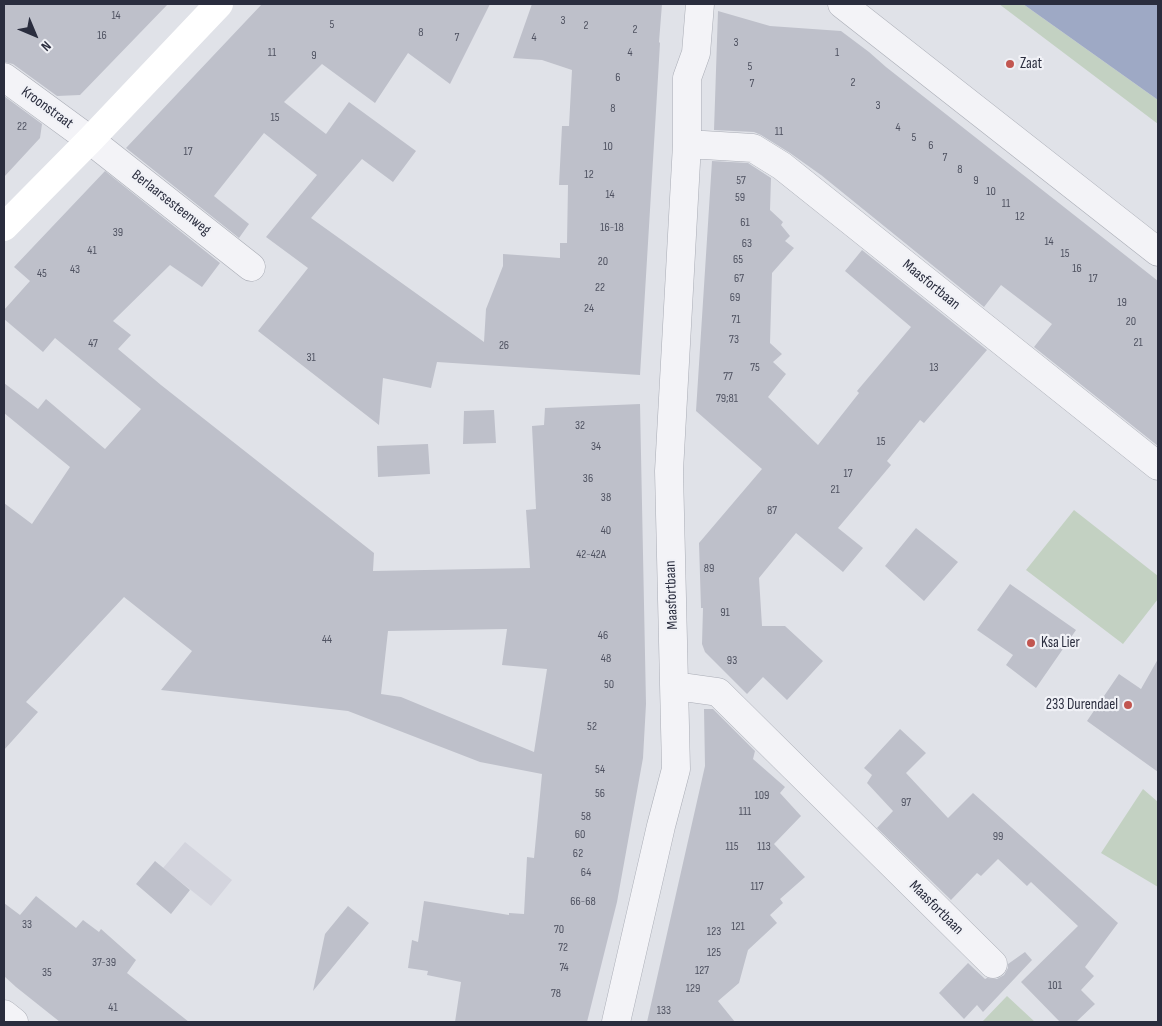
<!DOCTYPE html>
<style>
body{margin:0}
#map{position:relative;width:1162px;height:1026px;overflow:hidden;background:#e0e2e8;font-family:"Sofia Sans Condensed",sans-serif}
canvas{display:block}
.frame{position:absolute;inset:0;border:5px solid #2a2d3e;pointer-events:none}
.north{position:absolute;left:10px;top:10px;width:50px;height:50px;-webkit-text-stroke:4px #f0f1f6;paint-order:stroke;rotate:135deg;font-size:14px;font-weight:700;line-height:20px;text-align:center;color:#2a2d3e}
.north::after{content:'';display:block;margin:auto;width:18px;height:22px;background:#2a2d3e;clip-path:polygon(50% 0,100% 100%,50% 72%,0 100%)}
</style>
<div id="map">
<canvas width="1162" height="1026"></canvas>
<div class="frame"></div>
<div class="north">N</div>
</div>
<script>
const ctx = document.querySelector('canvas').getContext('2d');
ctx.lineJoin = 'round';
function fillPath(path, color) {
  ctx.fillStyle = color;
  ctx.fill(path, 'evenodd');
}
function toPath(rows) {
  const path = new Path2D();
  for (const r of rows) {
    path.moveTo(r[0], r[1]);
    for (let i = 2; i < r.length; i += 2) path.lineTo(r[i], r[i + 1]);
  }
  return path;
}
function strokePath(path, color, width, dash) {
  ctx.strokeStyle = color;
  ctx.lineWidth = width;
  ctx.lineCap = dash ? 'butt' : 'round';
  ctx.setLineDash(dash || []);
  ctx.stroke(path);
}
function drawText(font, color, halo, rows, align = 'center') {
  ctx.font = font + ' "Sofia Sans Condensed",sans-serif';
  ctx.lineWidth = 4.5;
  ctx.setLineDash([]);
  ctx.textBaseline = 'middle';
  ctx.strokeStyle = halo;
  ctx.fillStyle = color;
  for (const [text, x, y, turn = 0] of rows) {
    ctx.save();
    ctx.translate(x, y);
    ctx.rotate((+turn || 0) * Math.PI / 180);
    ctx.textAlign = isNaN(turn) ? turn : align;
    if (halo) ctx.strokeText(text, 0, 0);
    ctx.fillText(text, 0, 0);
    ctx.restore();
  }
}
fillPath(toPath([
 [185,842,232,880,211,906,163,868]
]), '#d3d4dd');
fillPath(toPath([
 [999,4,1023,4,1158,100,1158,124],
 [1074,510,1158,576,1158,599,1123,644,1026,570],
 [1143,789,1158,802,1158,887,1101,853],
 [1007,996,1035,1022,982,1022]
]), '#c3d1c2');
fillPath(toPath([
 [1023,4,1158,4,1158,100]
]), '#9ea9c5');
fillPath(toPath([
 [4,4,168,4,80,95,57,96,13,64,4,62],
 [262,4,490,4,450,84,408,53,375,103,322,64,284,102,326,134,349,102,416,151,393,182,362,159,311,218,484,342,486,309,503,266,503,254,560,258,560,243,567,243,568,185,559,185,562,126,569,126,572,70,542,60,513,58,532,4,662,4,659,42,660,43,657,94,640,375,437,362,431,388,383,378,379,425,258,331,308,268,266,237,317,175,264,133,214,196,249,224,239,238,126,148],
 [718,11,770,26,841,31,869,52,886,67,1158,281,1158,446,1034,347,1052,324,1001,285,984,307,821,175,790,153,761,135,754,132,714,130],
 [4,96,42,124,40,138,4,177],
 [712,161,748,163,771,178,770,210,783,222,781,225,790,236,785,241,794,248,772,273,770,343,782,354,773,362,786,374,768,397,818,445,859,393,857,391,911,327,845,271,862,250,987,350,924,423,920,420,887,461,891,465,838,528,863,548,843,572,796,533,759,578,762,626,785,626,823,661,787,700,763,677,747,694,705,652,702,644,703,608,701,608,699,543,762,469,696,411],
 [105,171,220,263,202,287,170,265,113,321,131,335,118,349,161,385,374,553,373,571,530,568,526,510,536,509,532,426,544,425,545,408,640,404,646,704,643,758,617,902,587,1022,455,1022,461,982,427,975,428,971,408,968,412,940,418,942,424,901,509,915,509,913,524,914,527,857,534,858,542,774,480,762,348,711,161,690,192,651,124,597,26,702,38,712,4,750,4,503,32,524,70,467,4,413,4,383,38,409,46,399,105,449,141,409,55,338,43,352,4,319,4,310,30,281,14,267],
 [507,629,502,665,547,669,534,752,401,697,381,694,388,631],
 [494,410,496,443,463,444,464,411],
 [428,444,430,474,378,477,377,446],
 [916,528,958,562,924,601,885,566],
 [1010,584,1076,630,1036,688,1006,665,1013,655,977,630],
 [1158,659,1158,772,1087,721,1119,674,1141,689],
 [704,709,713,709,755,751,753,759,785,787,780,793,801,816,774,844,805,877,780,899,783,903,770,915,777,923,748,950,739,983,718,1001,735,1022,647,1022,705,766],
 [900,729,926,753,906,773,948,818,973,793,1118,923,1085,967,1094,976,1081,990,1095,1004,1076,1022,1060,1022,1021,982,1078,926,1031,882,1027,886,998,859,981,876,977,873,951,900,877,828,893,811,867,783,872,775,864,768],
 [155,861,190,890,171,914,136,884],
 [36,896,76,928,83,920,99,932,101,929,136,960,127,973,189,1022,60,1022,16,987,4,976,4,903,20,915],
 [348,906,369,923,313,991,325,934],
 [1025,952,1032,960,983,1012,977,1005,964,1019,939,993,968,963,985,979,987,978,997,979,1004,975,1008,968,1008,964]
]), '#bec0ca');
const street = toPath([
 [842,4,1158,252],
 [4,77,90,140,251,267],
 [687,144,753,148,782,166,1158,466],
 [675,686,718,692,993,964],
 [4,1014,14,1022],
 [616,1022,661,826,676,769,669,471,687,144,687,78,696,53,700,4]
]);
strokePath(street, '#a9acb5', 29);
strokePath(street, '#f3f3f7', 28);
strokePath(toPath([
 [4,227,90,140,219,4]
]), '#fff', 28);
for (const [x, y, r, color] of [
 [1010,64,5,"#c25650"],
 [1031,643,5,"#c25650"],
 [1128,705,5,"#c25650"]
]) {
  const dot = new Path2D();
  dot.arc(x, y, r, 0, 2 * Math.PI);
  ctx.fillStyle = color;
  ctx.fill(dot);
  strokePath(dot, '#f0f1f6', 2);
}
drawText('12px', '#4f5261', null, [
 ["14",116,16],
 ["3",563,21],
 ["5",332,25],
 ["2",586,26],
 ["2",635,30],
 ["8",421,33],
 ["16",102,36],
 ["7",457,38],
 ["4",534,38],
 ["3",736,43],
 ["11",272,53],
 ["4",630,53],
 ["1",837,53],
 ["9",314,56],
 ["5",750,67],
 ["6",618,78],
 ["2",853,83],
 ["7",752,84],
 ["3",878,106],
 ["8",613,109],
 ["15",275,118],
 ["22",22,127],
 ["4",898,128],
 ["11",779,132],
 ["5",914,138],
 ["6",931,146],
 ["10",608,147],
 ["17",188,152],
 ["7",945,158],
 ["8",960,170],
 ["12",589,175],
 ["57",741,181],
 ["9",976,181],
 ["10",991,192],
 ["14",610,195],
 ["59",740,198],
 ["11",1006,204],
 ["12",1020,217],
 ["61",745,223],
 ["16-18",612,228],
 ["39",118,233],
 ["14",1049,242],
 ["63",747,244],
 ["41",92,251],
 ["15",1065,254],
 ["65",738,260],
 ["20",603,262],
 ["16",1077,269],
 ["43",75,270],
 ["45",42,274],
 ["67",739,279],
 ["17",1093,279],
 ["22",600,288],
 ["69",735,298],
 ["19",1122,303],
 ["24",589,309],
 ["71",736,320],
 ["20",1131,322],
 ["73",734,340],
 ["21",1138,343],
 ["47",93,344],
 ["26",504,346],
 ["31",311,358],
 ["75",755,368],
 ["13",934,368],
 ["77",728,377],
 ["79;81",727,399],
 ["32",580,426],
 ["15",881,442],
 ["34",596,447],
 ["17",848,474],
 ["36",588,479],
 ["21",835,490],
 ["38",606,498],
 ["87",772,511],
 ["40",606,531],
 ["42-42A",591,555],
 ["89",709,569],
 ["91",725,613],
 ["46",603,636],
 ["44",327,640],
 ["48",606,659],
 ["93",732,661],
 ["50",609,685],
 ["52",592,727],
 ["54",600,770],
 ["56",600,794],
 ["109",762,796],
 ["97",906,803],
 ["111",745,812],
 ["58",586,817],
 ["60",580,835],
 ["99",998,837],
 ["115",732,847],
 ["113",764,847],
 ["62",578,854],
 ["64",586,873],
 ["117",757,887],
 ["66-68",583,902],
 ["33",27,925],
 ["121",738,927],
 ["70",559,930],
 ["123",714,932],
 ["72",563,948],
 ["125",714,953],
 ["37-39",104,963],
 ["74",564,968],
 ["127",702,971],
 ["35",47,973],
 ["101",1055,986],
 ["129",693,989],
 ["78",556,994],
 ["41",113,1008],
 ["133",664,1011]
]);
drawText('15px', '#2a2d3e', '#f0f1f6', [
 ["Zaat",1020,64],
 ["Ksa Lier",1041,643],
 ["233 Durendael",1118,705,"right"]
], 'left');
drawText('15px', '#2a2d3e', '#f0f1f6', [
 ["Kroonstraat",47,108,36],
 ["Berlaarsesteenweg",171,203,38],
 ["Maasfortbaan",931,285,39],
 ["Maasfortbaan",672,595,-92],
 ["Maasfortbaan",936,908,45]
]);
</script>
